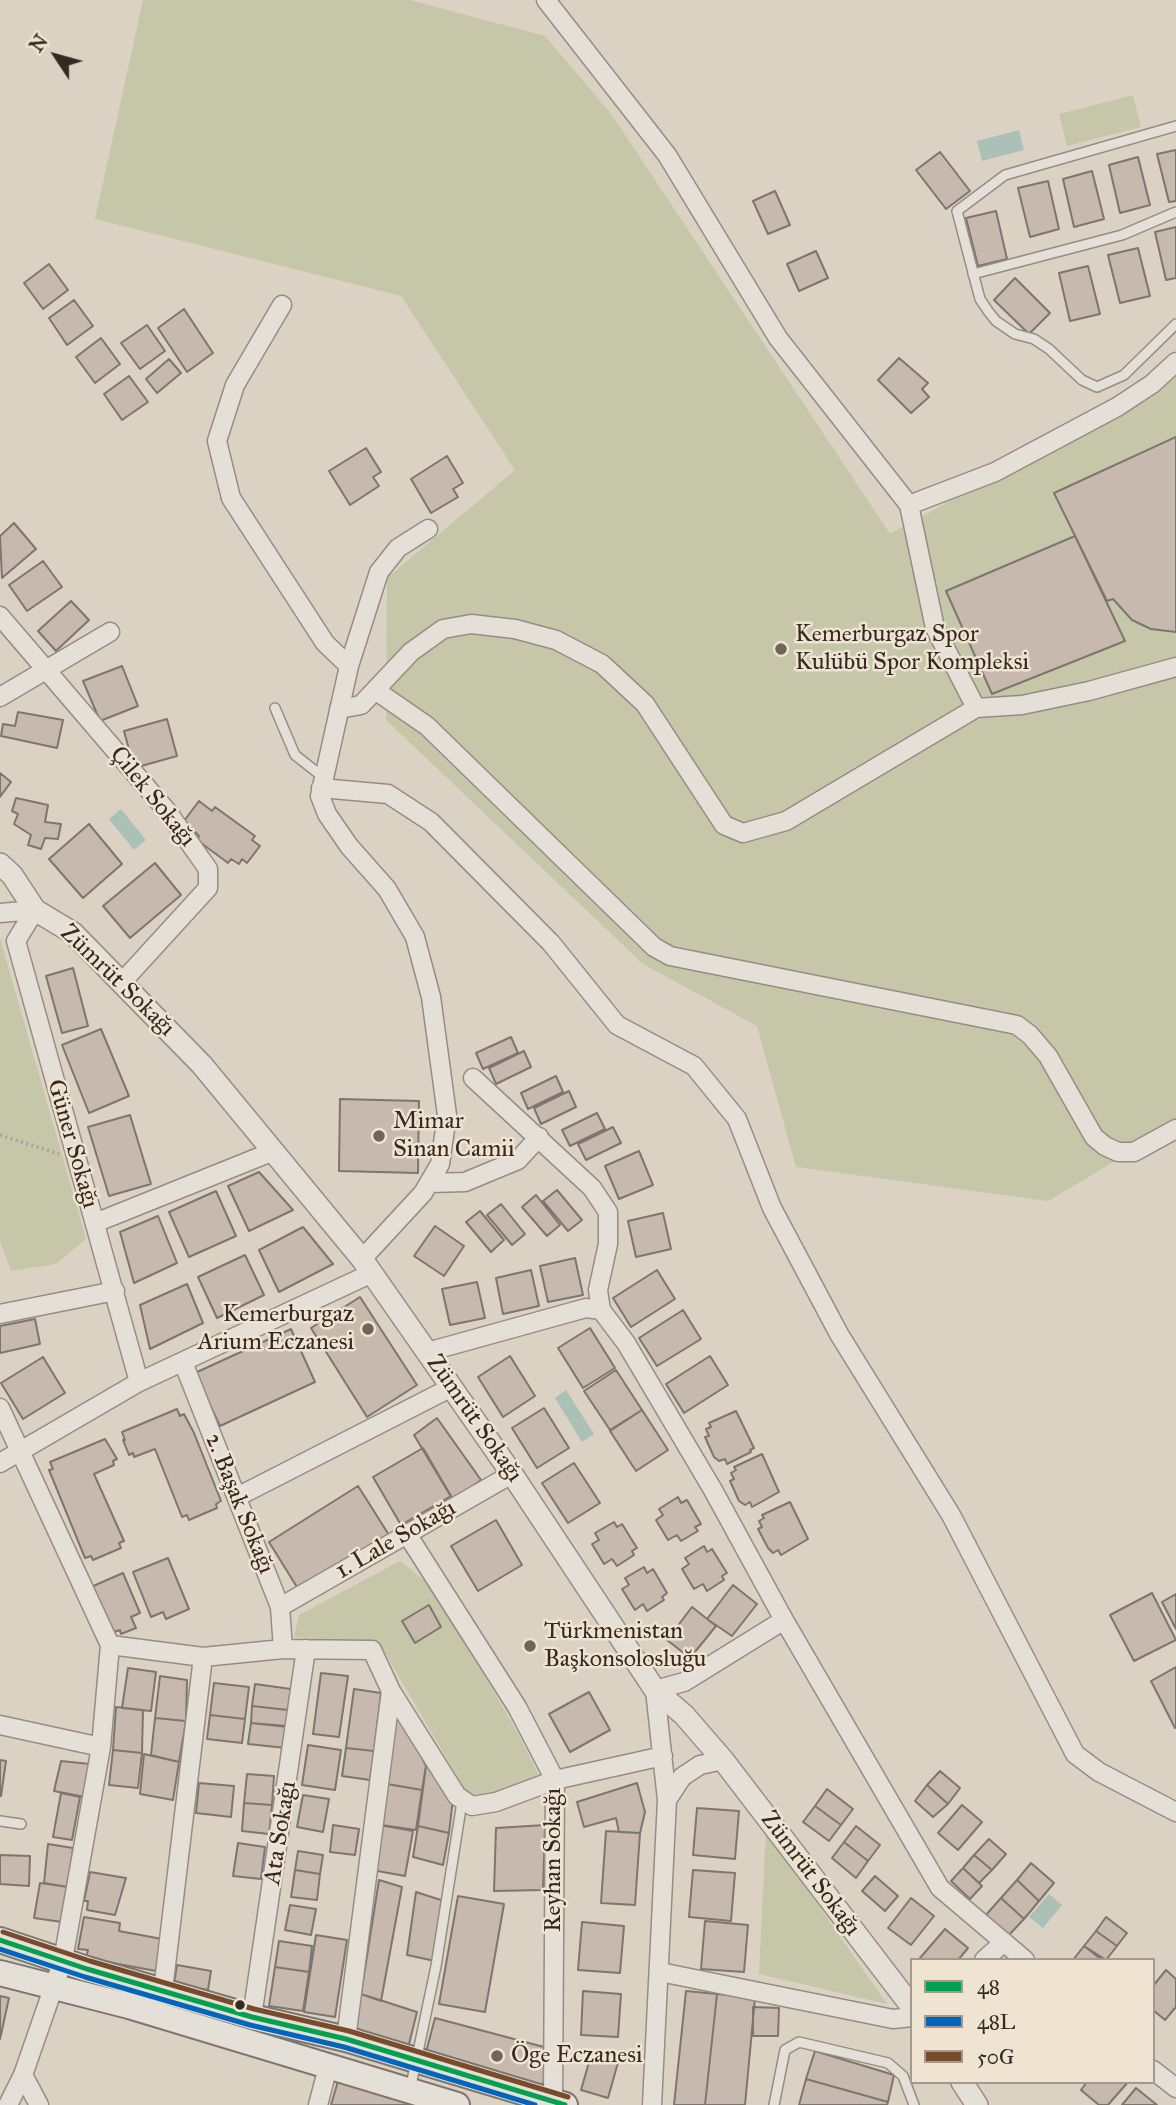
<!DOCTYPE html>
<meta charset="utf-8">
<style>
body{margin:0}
#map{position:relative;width:1176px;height:2105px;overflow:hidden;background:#dcd2c4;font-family:"IM FELL Great Primer",serif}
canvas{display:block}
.legend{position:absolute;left:910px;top:1958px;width:245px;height:126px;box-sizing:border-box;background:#efe4d2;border:2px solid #a5998c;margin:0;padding:9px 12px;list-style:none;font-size:21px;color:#362923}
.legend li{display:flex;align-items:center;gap:14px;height:35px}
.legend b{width:35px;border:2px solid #a5998c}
.north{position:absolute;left:21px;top:21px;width:70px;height:70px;-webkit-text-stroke:5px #efe4d2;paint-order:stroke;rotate:306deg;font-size:19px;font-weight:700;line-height:28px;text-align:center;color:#362923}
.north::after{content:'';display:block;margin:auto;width:24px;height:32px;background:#362923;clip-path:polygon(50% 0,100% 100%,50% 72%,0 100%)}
</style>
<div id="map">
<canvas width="1176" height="2105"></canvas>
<ul class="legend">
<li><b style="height:9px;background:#03a04f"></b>48</li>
<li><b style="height:9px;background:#0065bd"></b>48L</li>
<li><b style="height:9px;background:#7a4b2a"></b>50G</li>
</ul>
<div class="north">N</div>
</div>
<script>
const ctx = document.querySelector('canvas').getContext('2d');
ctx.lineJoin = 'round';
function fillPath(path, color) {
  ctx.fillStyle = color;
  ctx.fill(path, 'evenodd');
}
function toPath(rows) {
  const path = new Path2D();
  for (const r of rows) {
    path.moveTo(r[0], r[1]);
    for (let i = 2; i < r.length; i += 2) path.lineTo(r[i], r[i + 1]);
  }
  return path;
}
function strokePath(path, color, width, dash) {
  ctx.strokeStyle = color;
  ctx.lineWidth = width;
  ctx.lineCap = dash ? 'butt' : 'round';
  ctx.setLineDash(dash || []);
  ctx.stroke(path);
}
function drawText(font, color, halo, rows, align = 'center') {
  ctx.font = font + ' "IM FELL Great Primer",serif';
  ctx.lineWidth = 5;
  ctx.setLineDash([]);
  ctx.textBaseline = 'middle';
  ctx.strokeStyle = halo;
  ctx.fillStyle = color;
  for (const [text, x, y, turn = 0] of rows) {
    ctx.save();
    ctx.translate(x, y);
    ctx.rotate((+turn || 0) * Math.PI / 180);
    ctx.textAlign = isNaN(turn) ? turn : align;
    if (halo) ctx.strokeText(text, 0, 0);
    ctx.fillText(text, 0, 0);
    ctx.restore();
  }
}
fillPath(toPath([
 [143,0,410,0,545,36,612,115,890,534,1176,375,1176,1125,1048,1201,796,1167,757,1026,643,964,386,720,387,578,515,470,401,296,95,219],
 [1133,95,1141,127,1067,146,1059,114],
 [0,938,86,1239,56,1264,11,1271,0,1241],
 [400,1561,430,1585,514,1726,540,1777,497,1794,468,1795,381,1646,294,1637,299,1615],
 [766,1830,887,2004,759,1974]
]), '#c5c7a8');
fillPath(toPath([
 [1019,130,1024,150,982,161,977,141],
 [121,809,146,840,134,850,109,819],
 [566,1390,594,1434,582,1442,555,1398],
 [1049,1894,1062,1905,1043,1928,1029,1917]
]), '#abc0b6');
const building = toPath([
 [1176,150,1176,201,1169,202,1157,154,1176,150],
 [940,152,970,191,946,209,916,170,940,152],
 [1138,157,1150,205,1120,213,1109,165,1138,157],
 [1092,171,1104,219,1074,227,1063,179,1092,171],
 [1048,181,1059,229,1030,237,1018,188,1048,181],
 [775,191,790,225,768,234,753,201,775,191],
 [996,211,1007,259,978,266,966,218,996,211],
 [1176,227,1176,278,1166,280,1155,232,1176,227],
 [1138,248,1150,296,1120,303,1108,255,1138,248],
 [816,251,828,278,799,291,787,264,816,251],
 [49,264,68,290,43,309,24,283,49,264],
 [1088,266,1100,314,1070,321,1059,273,1088,266],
 [1015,278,1050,313,1029,334,994,300,1015,278],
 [74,300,93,326,67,345,49,318,74,300],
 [184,309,213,353,187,372,158,328,184,309],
 [147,325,165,351,140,369,121,343,147,325],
 [101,338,120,364,95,383,76,357,101,338],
 [899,358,928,383,922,389,929,397,911,413,878,380,899,358],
 [169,359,181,373,157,393,146,379,169,359],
 [129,376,148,402,122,420,104,394,129,376],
 [1176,437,1176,632,1151,629,1132,620,1113,599,1107,601,1054,493,1176,437],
 [366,448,381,472,373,477,379,486,350,505,329,471,366,448],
 [447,456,463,483,453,489,458,497,431,513,411,479,447,456],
 [14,523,36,549,2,578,0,536,14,523],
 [1075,536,1125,641,992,694,946,591,1075,536],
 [43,561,62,587,27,611,9,585,43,561],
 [71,601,89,620,56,651,38,631,71,601],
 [122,666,138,706,100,721,83,681,122,666],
 [18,712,63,720,57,748,1,736,3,724,15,726,18,712],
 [167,719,177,756,134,768,124,731,167,719],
 [0,773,11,782,0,797,0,773],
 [16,798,48,805,45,822,61,824,58,839,45,838,41,849,28,845,31,835,14,824,18,814,12,811,16,798],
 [199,801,212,811,215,807,255,836,252,840,260,846,247,863,242,859,239,864,231,859,228,863,197,840,199,836,184,821,199,801],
 [89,824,122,864,83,898,49,859,89,824],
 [155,863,181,895,130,938,103,906,155,863],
 [73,968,88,1026,62,1033,46,976,73,968],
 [101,1029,129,1096,89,1113,62,1045,101,1029],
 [511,1037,518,1053,483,1069,476,1053,511,1037],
 [524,1051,531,1067,496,1084,489,1068,524,1051],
 [556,1076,563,1092,528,1109,521,1093,556,1076],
 [569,1091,576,1107,541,1124,534,1108,569,1091],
 [340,1099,419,1101,418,1173,339,1171,340,1099],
 [597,1113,605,1129,570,1146,562,1130,597,1113],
 [130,1115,151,1184,109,1196,88,1127,130,1115],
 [613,1127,621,1143,586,1160,578,1144,613,1127],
 [639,1151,653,1185,619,1199,605,1166,639,1151],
 [259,1172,293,1210,249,1231,228,1186,259,1172],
 [557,1190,582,1220,568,1231,543,1201,557,1190],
 [216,1191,236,1236,189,1257,169,1212,216,1191],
 [536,1195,560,1225,547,1236,522,1207,536,1195],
 [501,1204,525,1234,512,1245,487,1215,501,1204],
 [480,1211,504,1240,491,1252,466,1222,480,1211],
 [663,1213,671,1249,636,1257,628,1221,663,1213],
 [158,1216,177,1263,134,1283,120,1232,158,1216],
 [435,1226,464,1246,444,1276,414,1256,435,1226],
 [303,1227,333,1264,279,1292,259,1250,303,1227],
 [245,1255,264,1295,217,1318,198,1277,245,1255],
 [575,1258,583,1295,548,1302,540,1266,575,1258],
 [531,1270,539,1306,503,1314,496,1278,531,1270],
 [657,1270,675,1299,631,1327,613,1298,657,1270],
 [477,1282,485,1318,450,1325,442,1289,477,1282],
 [187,1284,203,1323,150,1349,140,1305,187,1284],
 [360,1297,417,1385,367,1417,311,1328,360,1297],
 [683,1310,701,1339,657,1366,639,1338,683,1310],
 [35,1319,40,1344,0,1353,0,1326,35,1319],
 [590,1328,615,1368,583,1388,558,1348,590,1328],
 [291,1329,315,1382,220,1426,195,1373,291,1329],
 [510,1356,535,1396,503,1417,478,1377,510,1356],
 [710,1356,728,1385,684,1413,666,1384,710,1356],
 [43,1357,65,1393,23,1419,1,1383,43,1357],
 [616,1370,642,1410,610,1430,584,1391,616,1370],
 [544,1408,569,1448,537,1468,512,1428,544,1408],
 [177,1409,180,1416,184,1414,194,1433,221,1501,216,1504,217,1508,189,1520,187,1515,182,1517,155,1449,134,1457,133,1453,129,1455,123,1440,125,1440,122,1432,177,1409],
 [642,1410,668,1450,636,1471,610,1431,642,1410],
 [736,1411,754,1448,750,1450,751,1452,727,1464,725,1459,719,1461,714,1457,705,1437,709,1436,706,1429,711,1427,709,1423,736,1411],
 [437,1418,481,1480,453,1500,414,1435,437,1418],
 [105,1439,117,1459,113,1461,114,1465,94,1474,124,1541,119,1543,121,1548,93,1560,91,1556,85,1558,49,1470,53,1469,50,1462,105,1439],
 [423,1448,451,1496,401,1525,373,1477,423,1448],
 [762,1454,779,1492,752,1507,750,1502,745,1505,739,1501,730,1481,734,1479,731,1473,736,1470,734,1467,762,1454],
 [574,1463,600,1503,568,1523,542,1483,574,1463],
 [358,1486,389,1535,300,1592,269,1542,358,1486],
 [678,1497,681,1503,687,1500,701,1524,695,1527,698,1531,681,1541,677,1535,668,1540,656,1520,663,1515,659,1509,678,1497],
 [790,1502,808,1539,781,1555,778,1550,773,1553,768,1548,758,1529,762,1527,759,1521,764,1518,762,1515,790,1502],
 [496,1520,522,1565,478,1591,451,1546,496,1520],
 [614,1522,617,1527,622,1524,637,1548,632,1551,634,1555,617,1566,612,1559,604,1564,592,1544,599,1540,595,1533,614,1522],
 [704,1546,707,1552,712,1549,727,1573,722,1576,724,1580,707,1591,703,1584,694,1589,682,1569,689,1564,685,1558,704,1546],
 [168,1558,189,1609,166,1619,163,1612,151,1617,133,1572,168,1558],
 [644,1567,647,1573,653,1569,667,1593,662,1597,664,1600,647,1611,643,1604,635,1610,622,1589,629,1585,625,1578,644,1567],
 [123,1573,140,1613,131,1617,136,1628,121,1634,120,1630,111,1633,91,1587,123,1573],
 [733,1585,757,1604,732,1636,707,1619,733,1585],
 [1152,1593,1176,1640,1134,1661,1110,1615,1152,1593],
 [1176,1594,1176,1629,1162,1602,1176,1594],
 [429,1605,441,1627,415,1643,402,1621,429,1605],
 [692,1607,716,1626,690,1658,667,1640,692,1607],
 [1176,1667,1176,1727,1175,1728,1151,1681,1176,1667],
 [128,1668,156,1672,151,1711,122,1708,128,1668],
 [321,1673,348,1676,339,1737,313,1734,321,1673],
 [160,1676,187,1680,186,1721,155,1718,160,1676],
 [214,1683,249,1687,245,1719,210,1715,214,1683],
 [255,1684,291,1689,288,1710,252,1706,255,1684],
 [354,1689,381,1693,374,1751,346,1748,354,1689],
 [589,1692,610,1730,570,1752,549,1714,589,1692],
 [252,1706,288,1710,286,1726,251,1723,252,1706],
 [397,1706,426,1766,422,1790,387,1784,397,1706],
 [116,1707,143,1710,142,1753,113,1750,116,1707],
 [210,1715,245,1719,242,1743,207,1739,210,1715],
 [155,1718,186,1721,179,1762,151,1755,155,1718],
 [251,1723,288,1727,286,1748,248,1744,251,1723],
 [308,1745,341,1750,335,1790,302,1785,308,1745],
 [346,1748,374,1751,370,1780,342,1776,346,1748],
 [113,1750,142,1753,138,1788,109,1785,113,1750],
 [144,1754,179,1762,173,1800,140,1794,144,1754],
 [0,1760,6,1761,1,1796,0,1795,0,1760],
 [61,1761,90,1764,85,1797,54,1791,61,1761],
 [426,1766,433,1767,453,1799,449,1833,418,1826,426,1766],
 [940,1771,960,1788,948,1804,927,1785,940,1771],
 [247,1774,274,1776,272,1805,244,1803,247,1774],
 [199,1783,234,1786,231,1817,196,1813,199,1783],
 [637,1783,645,1812,640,1833,619,1832,616,1818,584,1827,577,1802,637,1783],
 [387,1784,422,1790,416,1830,381,1825,387,1784],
 [927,1785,948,1804,933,1817,915,1801,927,1785],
 [827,1789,853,1809,841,1825,815,1806,827,1789],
 [61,1793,80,1797,72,1840,53,1837,61,1793],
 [303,1795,329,1799,323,1832,297,1827,303,1795],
 [244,1803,272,1805,269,1834,242,1831,244,1803],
 [962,1805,982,1822,958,1850,938,1833,962,1805],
 [815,1806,841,1825,829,1841,803,1822,815,1806],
 [697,1808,739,1811,735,1859,693,1855,697,1808],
 [333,1825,359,1829,355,1855,330,1852,333,1825],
 [380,1825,413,1831,405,1876,372,1870,380,1825],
 [545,1825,543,1890,494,1891,496,1828,545,1825],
 [418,1826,449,1833,443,1865,413,1857,418,1826],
 [856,1826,880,1845,868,1861,844,1842,856,1826],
 [606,1831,640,1833,635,1905,601,1903,606,1831],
 [989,1839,1006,1854,992,1870,974,1855,989,1839],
 [844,1842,868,1861,856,1878,832,1858,844,1842],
 [238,1843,265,1847,261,1879,233,1876,238,1843],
 [48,1844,73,1848,68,1887,44,1883,48,1844],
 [298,1851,323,1855,320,1874,295,1870,298,1851],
 [0,1855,30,1856,29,1886,0,1884,0,1855],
 [974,1855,992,1870,979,1883,963,1868,974,1855],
 [1031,1863,1054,1883,1039,1901,1017,1880,1031,1863],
 [963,1868,982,1886,970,1899,951,1881,963,1868],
 [295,1870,320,1874,317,1900,291,1897,295,1870],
 [693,1870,735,1873,731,1921,689,1917,693,1870],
 [90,1872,126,1878,115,1915,87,1910,88,1901,84,1901,90,1872],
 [875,1876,898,1896,885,1911,862,1891,875,1876],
 [379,1880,402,1887,381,2001,361,1994,379,1880],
 [1017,1880,1039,1901,1024,1919,1001,1898,1017,1880],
 [40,1883,68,1887,62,1922,34,1918,40,1883],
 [416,1892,444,1901,435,1961,407,1955,416,1892],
 [458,1896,504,1904,485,2012,439,2004,458,1896],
 [911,1898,934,1916,911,1945,888,1928,911,1898],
 [1001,1898,1024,1919,1008,1936,985,1916,1001,1898],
 [290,1905,316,1909,311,1935,285,1930,290,1905],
 [84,1917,120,1923,119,1931,162,1939,156,1971,86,1958,88,1950,78,1949,84,1917],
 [1106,1917,1127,1933,1117,1946,1096,1931,1106,1917],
 [705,1921,748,1925,744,1972,701,1969,705,1921],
 [582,1922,624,1926,620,1973,578,1970,582,1922],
 [945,1929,968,1948,958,1960,922,1960,920,1958,945,1929],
 [1096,1931,1117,1946,1106,1960,1084,1946,1096,1931],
 [316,1935,347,1940,335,2017,304,2012,316,1935],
 [279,1941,312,1946,309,1972,275,1967,279,1941],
 [1084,1946,1102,1960,1073,1960,1084,1946],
 [177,1965,211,1971,208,1990,174,1984,177,1965],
 [275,1967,309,1972,303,2011,269,2006,275,1967],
 [1166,1970,1176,1979,1176,2007,1165,2020,1153,2010,1153,1986,1166,1970],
 [583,1991,621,1994,618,2037,581,2035,583,1991],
 [686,1991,717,1994,705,2105,674,2105,686,1991],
 [361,1994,417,2012,408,2048,350,2030,361,1994],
 [717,1994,755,1998,745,2105,705,2105,717,1994],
 [0,1996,9,1998,0,2039,0,1996],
 [753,2007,779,2008,778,2036,753,2036,753,2007],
 [435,2018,544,2047,544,2082,536,2089,425,2056,435,2018],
 [815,2051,894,2075,888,2102,806,2079,815,2051],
 [592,2052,619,2059,608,2098,581,2090,592,2052],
 [806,2079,888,2102,887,2105,799,2105,806,2079],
 [338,2081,415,2105,331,2105,338,2081],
 [1087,2082,1128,2082,1108,2105,1099,2105,1081,2090,1087,2082],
 [1136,2088,1157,2105,1122,2105,1136,2088]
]);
fillPath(building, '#c8b9af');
strokePath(building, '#7d766f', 2);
const service = toPath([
 [1176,126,1005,175,957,211,980,299,988,311,996,321,1015,334,1034,339,1049,349,1082,380,1097,387,1124,375,1176,324],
 [973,274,1122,235,1176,212],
 [275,708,295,755,323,777],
 [0,1821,21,1824],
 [410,2090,436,1966,462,1802],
 [774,2105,785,2050,799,2042,888,2063,903,2076,914,2105]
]);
const minor = toPath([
 [546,0,667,155,778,338,909,505,935,628,976,708],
 [282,305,235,385,217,441,231,498,325,643,349,666],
 [909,505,995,472,1117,407,1152,384,1176,362],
 [0,616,167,811,208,869,208,888,123,981],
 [375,690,427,726,654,947,670,956,1017,1025,1030,1035,1048,1056,1094,1137,1105,1146,1118,1152,1134,1152,1176,1129],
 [0,697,110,632],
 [339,709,361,705,411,652,443,629,471,624,515,629,556,640,602,664,645,704,724,825,743,833,786,821,976,708,1022,705,1089,691,1176,667],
 [321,788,388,794,431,822,551,943,617,1025,694,1066,737,1119,772,1208,839,1334,951,1515,1075,1754,1099,1772,1176,1812],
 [35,910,16,941,139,1382],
 [0,913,35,910],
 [473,1078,592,1188,608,1212,608,1244,598,1290,601,1310],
 [429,1183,465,1182,518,1160,539,1137],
 [95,1223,274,1151],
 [362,1259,423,1193,440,1164,447,1115,431,997,415,937,387,889,349,846,327,814,320,796,349,666,379,572,398,548,428,529],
 [0,1314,115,1291],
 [427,1352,586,1308,601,1310,626,1343,713,1490,784,1620,940,1888,1025,1960],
 [183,1362,280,1607,283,1649],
 [0,1408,110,1645,101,1747,63,1960,23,2075,8,2105],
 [0,1463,139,1382,372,1273],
 [237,1497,452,1387],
 [407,1534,517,1707,555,1780,553,2102],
 [280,1607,512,1474],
 [110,1645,203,1657,283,1649,372,1650,391,1691,346,2039],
 [391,1691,457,1796,472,1806,496,1802,555,1780,663,1756],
 [0,1725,101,1747],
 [667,1800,682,1777,700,1765,723,1760],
 [984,1960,1004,1942],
 [660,1972,893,2019,912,2017],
 [163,1990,203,1657],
 [252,2017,306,1649],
 [1153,2070,1176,2088],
 [23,2075,39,2105],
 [318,2105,328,2067],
 [652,2105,667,1800,655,1690,684,1682,784,1620]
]);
const tertiary = toPath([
 [0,864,12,875,35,910,73,933,202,1065,362,1259,512,1474,655,1690,684,1715,723,1760,912,2007],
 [962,2082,977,2105]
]);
const secondary = toPath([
 [0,1940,87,1969,252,2017,346,2039,565,2105],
 [0,1973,129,2006,457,2105]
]);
strokePath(service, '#948d84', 12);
strokePath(minor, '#948d84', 21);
strokePath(tertiary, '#948d84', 24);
strokePath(secondary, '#7d766f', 28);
strokePath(toPath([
 [0,1135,59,1154]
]), '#a6a29b', 3.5, [2, 3.5]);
strokePath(service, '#e4e0d8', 9);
strokePath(minor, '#e4e0d8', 18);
strokePath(tertiary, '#e4e0d8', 21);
strokePath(secondary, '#e4e0d8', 24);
strokePath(toPath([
 [0,1940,87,1969,252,2017,346,2039,565,2105]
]), '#03a04f', 5);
strokePath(toPath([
 [0,1949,85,1977,250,2025,344,2047,535,2105]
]), '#0065bd', 5);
strokePath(toPath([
 [3,1932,90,1961,254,2009,349,2031,568,2097]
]), '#7a4b2a', 5);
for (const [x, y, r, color] of [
 [781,649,7,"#70645b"],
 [379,1136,7,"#70645b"],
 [368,1329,7,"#70645b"],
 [530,1646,7,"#70645b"],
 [240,2005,6,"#362923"],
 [497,2056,7,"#70645b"]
]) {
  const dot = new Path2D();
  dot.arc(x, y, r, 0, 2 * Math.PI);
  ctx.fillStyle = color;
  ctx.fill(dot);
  strokePath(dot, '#efe4d2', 2.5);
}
drawText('24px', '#362923', '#efe4d2', [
 ["Kemerburgaz Spor",795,635],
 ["Kulübü Spor Kompleksi",795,663],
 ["Mimar",393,1122],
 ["Sinan Camii",393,1150],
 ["Kemerburgaz",354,1315,"right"],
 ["Arium Eczanesi",354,1343,"right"],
 ["Türkmenistan",544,1632],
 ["Başkonsolosluğu",544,1660],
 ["Öge Eczanesi",511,2056]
], 'left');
drawText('24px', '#362923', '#efe4d2', [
 ["Çilek Sokağı",152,797,51],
 ["Zümrüt Sokağı",117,981,44],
 ["Güner Sokağı",72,1144,74],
 ["Zümrüt Sokağı",474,1419,55],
 ["2. Başak Sokağı",239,1504,68],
 ["1. Lale Sokağı",396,1540,-30],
 ["Ata Sokağı",281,1833,-81],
 ["Reyhan Sokağı",554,1860,-90],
 ["Zümrüt Sokağı",810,1874,53]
]);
</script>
